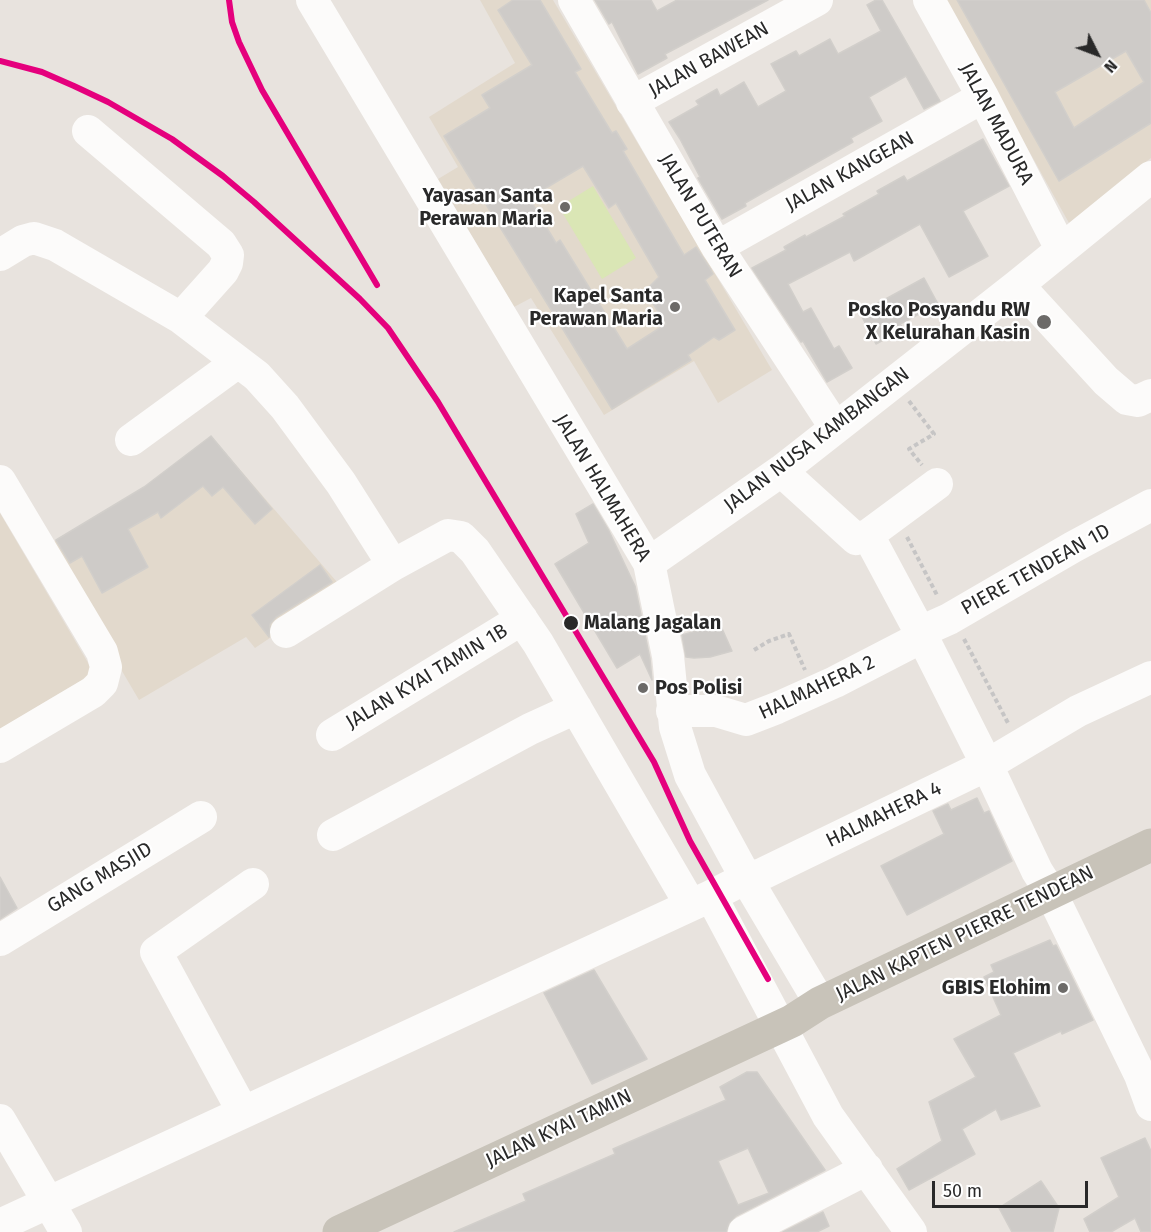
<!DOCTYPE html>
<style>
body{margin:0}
#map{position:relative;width:1151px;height:1232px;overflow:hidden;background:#e8e3de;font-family:"Fira Sans",sans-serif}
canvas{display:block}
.north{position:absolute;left:1067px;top:24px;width:60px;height:60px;-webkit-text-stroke:4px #fff;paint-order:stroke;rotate:132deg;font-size:16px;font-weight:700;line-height:24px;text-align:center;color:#292929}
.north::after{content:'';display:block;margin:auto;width:21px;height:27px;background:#292929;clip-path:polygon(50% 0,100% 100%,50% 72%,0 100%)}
.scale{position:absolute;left:932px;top:1181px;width:156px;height:27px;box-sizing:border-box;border:3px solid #292929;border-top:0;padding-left:8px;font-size:18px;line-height:21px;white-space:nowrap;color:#292929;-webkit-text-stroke:4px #fff;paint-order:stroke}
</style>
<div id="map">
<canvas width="1151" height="1232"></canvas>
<div class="north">N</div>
<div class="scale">50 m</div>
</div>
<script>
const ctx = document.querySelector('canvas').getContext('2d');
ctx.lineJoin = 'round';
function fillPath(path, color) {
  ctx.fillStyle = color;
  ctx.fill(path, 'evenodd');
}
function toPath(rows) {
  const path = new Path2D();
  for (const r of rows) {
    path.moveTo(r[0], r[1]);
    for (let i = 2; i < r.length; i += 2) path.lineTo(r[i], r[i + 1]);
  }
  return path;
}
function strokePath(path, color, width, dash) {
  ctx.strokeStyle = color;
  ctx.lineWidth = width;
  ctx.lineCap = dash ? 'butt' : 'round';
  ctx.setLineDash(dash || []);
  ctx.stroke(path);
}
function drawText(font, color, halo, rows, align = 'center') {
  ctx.font = font + ' "Fira Sans",sans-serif';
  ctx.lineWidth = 4.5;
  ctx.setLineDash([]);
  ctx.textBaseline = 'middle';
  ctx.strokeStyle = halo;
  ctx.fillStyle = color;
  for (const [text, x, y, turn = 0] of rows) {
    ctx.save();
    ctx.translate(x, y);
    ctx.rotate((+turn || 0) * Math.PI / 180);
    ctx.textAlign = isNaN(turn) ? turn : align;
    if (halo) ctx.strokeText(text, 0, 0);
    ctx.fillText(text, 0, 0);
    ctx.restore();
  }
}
fillPath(toPath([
 [480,0,553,0,772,370,718,403,694,361,604,415,531,298,514,307,438,179,458,167,429,117,515,63],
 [945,0,1151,0,1151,158,1069,223],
 [211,436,343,589,255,648,246,637,139,700,48,545,145,487],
 [0,513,94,673,0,729]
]), '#e2d9cc');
fillPath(toPath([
 [593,186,636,258,602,279,559,207]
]), '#dae6b5');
const building = toPath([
 [513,0,540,0,581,69,575,72,612,133,616,131,627,149,623,151,684,255,696,247,711,270,713,274,705,280,735,330,719,340,714,337,688,355,691,360,612,409,444,136,490,108,482,95,532,65,498,10,513,0],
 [583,166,609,208,616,203,659,277,645,291,666,324,627,349,560,240,556,243,529,198,583,166],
 [595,0,651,0,657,11,677,0,768,0,665,54,667,58,638,74,612,22,609,24,595,0],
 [876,0,882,0,940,101,924,109,906,76,869,97,882,121,851,138,853,142,745,203,746,206,722,219,698,178,700,177,680,139,669,122,699,105,696,101,717,89,720,96,744,82,758,107,786,91,771,64,796,51,799,56,830,39,838,54,881,31,867,5,876,0],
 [957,0,1144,0,1151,13,1151,123,1059,181,957,0],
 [1126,51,1144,82,1074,128,1055,92,1126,51],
 [983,139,1009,186,963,211,988,256,949,277,920,224,854,261,850,252,788,284,803,312,811,308,834,349,839,346,852,368,827,382,803,341,801,342,752,268,786,250,784,247,805,235,806,237,845,216,843,214,879,194,877,191,904,176,907,181,983,139],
 [924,278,938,304,900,324,903,329,876,344,860,313,924,278],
 [211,436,272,509,255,524,223,487,212,496,203,486,161,518,158,512,128,529,148,567,102,593,82,556,70,563,56,540,144,487,211,436],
 [593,504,609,531,635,586,650,659,652,680,640,654,617,668,555,564,589,543,576,514,593,504],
 [320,565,332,582,276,617,270,624,269,637,252,615,320,565],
 [720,624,732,651,710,657,694,658,686,657,682,635,720,624],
 [977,798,984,813,989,811,1012,861,907,915,881,866,944,834,933,811,948,804,951,810,977,798],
 [0,877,17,908,0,919,0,877],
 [1050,940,1053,946,1056,945,1093,1020,1062,1034,1061,1031,1013,1053,1040,1106,1001,1120,996,1109,962,1129,975,1154,909,1190,897,1169,942,1141,929,1102,976,1077,954,1039,1001,1015,984,977,994,972,991,965,1050,940],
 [594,970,647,1059,592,1084,544,993,594,970],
 [747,1072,757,1072,825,1170,736,1216,729,1223,726,1232,454,1232,526,1201,523,1194,615,1154,613,1149,726,1100,720,1087,747,1072],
 [748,1148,769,1193,738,1205,718,1161,748,1148],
 [1145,1138,1151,1151,1151,1232,1141,1232,1135,1218,1111,1232,1090,1232,1084,1219,1119,1197,1101,1158,1145,1138],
 [1041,1181,1059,1208,1053,1232,1012,1232,999,1208,1041,1181],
 [823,1212,829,1226,817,1232,783,1232,823,1212]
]);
fillPath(building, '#cecbc8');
strokePath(building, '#d2cfcb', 1.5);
strokePath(toPath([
 [909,401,934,434,909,449,922,465],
 [907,537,938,597],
 [964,639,1008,723],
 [754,650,769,641,789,634,805,670]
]), '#c6c5c5', 4, [4.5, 3]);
strokePath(toPath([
 [312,0,649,563,668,656,675,727,690,775,746,878,820,1003],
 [574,0,717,247,835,427],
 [929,0,983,97,1061,249],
 [632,102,817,0],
 [88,131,221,244,228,255,227,263,223,271,181,318],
 [717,247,983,97],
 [0,255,23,241,34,238,55,245,181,318,257,376,285,407,341,483,393,565],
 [1018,285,1106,381,1127,399,1138,401,1151,395],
 [131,440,238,362],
 [781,471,856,539,868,535,937,484],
 [0,481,102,652,106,667,102,683,93,692,0,747],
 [868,535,920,632,987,765,1037,871,1051,893,1140,1075,1151,1105],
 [649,563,781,471,1018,285,1151,177],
 [286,632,393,565,448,535,461,537,475,551,538,643,690,904],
 [920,632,949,619,1073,547,1151,505],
 [672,711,716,711,746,720,777,708,835,682,922,637],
 [332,735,522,619],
 [333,835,530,729,576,708],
 [711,896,828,1116,911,1232],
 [0,940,201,817],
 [243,1112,156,952,253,884],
 [0,1120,66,1232],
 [0,1225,711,896,746,878,762,874,987,765,1078,711,1151,677],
 [744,1232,867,1169]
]), '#fcfbfa', 32);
strokePath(toPath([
 [339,1232,792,1021,820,1003,1151,845]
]), '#c8c3b9', 33);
strokePath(toPath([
 [229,0,232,22,239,42,262,90,377,285],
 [0,61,42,72,74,86,108,102,172,139,223,176,254,202,360,299,388,328,438,402,654,762,690,841,768,979]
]), '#e5007d', 6);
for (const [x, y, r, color] of [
 [565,207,6,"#6c6a68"],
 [675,307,6,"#6c6a68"],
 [1044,322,8,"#6c6a68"],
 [571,623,8,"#292929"],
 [643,688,6,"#6c6a68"],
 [1063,988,6,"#6c6a68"]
]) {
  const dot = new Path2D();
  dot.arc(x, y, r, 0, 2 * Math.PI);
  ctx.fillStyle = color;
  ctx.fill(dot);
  strokePath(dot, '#fff', 2);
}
drawText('20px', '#292929', '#fff', [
 ["JALAN BAWEAN",709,60,-29],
 ["JALAN MADURA",996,124,62],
 ["JALAN KANGEAN",850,172,-29],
 ["JALAN PUTERAN",700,216,59],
 ["JALAN NUSA KAMBANGAN",817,440,-37],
 ["JALAN HALMAHERA",602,488,59],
 ["PIERE TENDEAN 1D",1036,570,-29],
 ["JALAN KYAI TAMIN 1B",427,677,-31],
 ["HALMAHERA 2",817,688,-25],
 ["HALMAHERA 4",884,815,-26],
 ["GANG MASJID",100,878,-31],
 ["JALAN KAPTEN PIERRE TENDEAN",965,934,-26],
 ["JALAN KYAI TAMIN",559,1129,-25]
]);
drawText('bold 20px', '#292929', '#fff', [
 ["Yayasan Santa",553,196],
 ["Perawan Maria",553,219],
 ["Kapel Santa",663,296],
 ["Perawan Maria",663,319],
 ["Posko Posyandu RW",1030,310],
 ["X Kelurahan Kasin",1030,333],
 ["Pos Polisi",655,688,"left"],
 ["GBIS Elohim",1051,988]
], 'right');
drawText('bold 20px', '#292929', '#fff', [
 ["Malang Jagalan",584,623]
], 'left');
</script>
